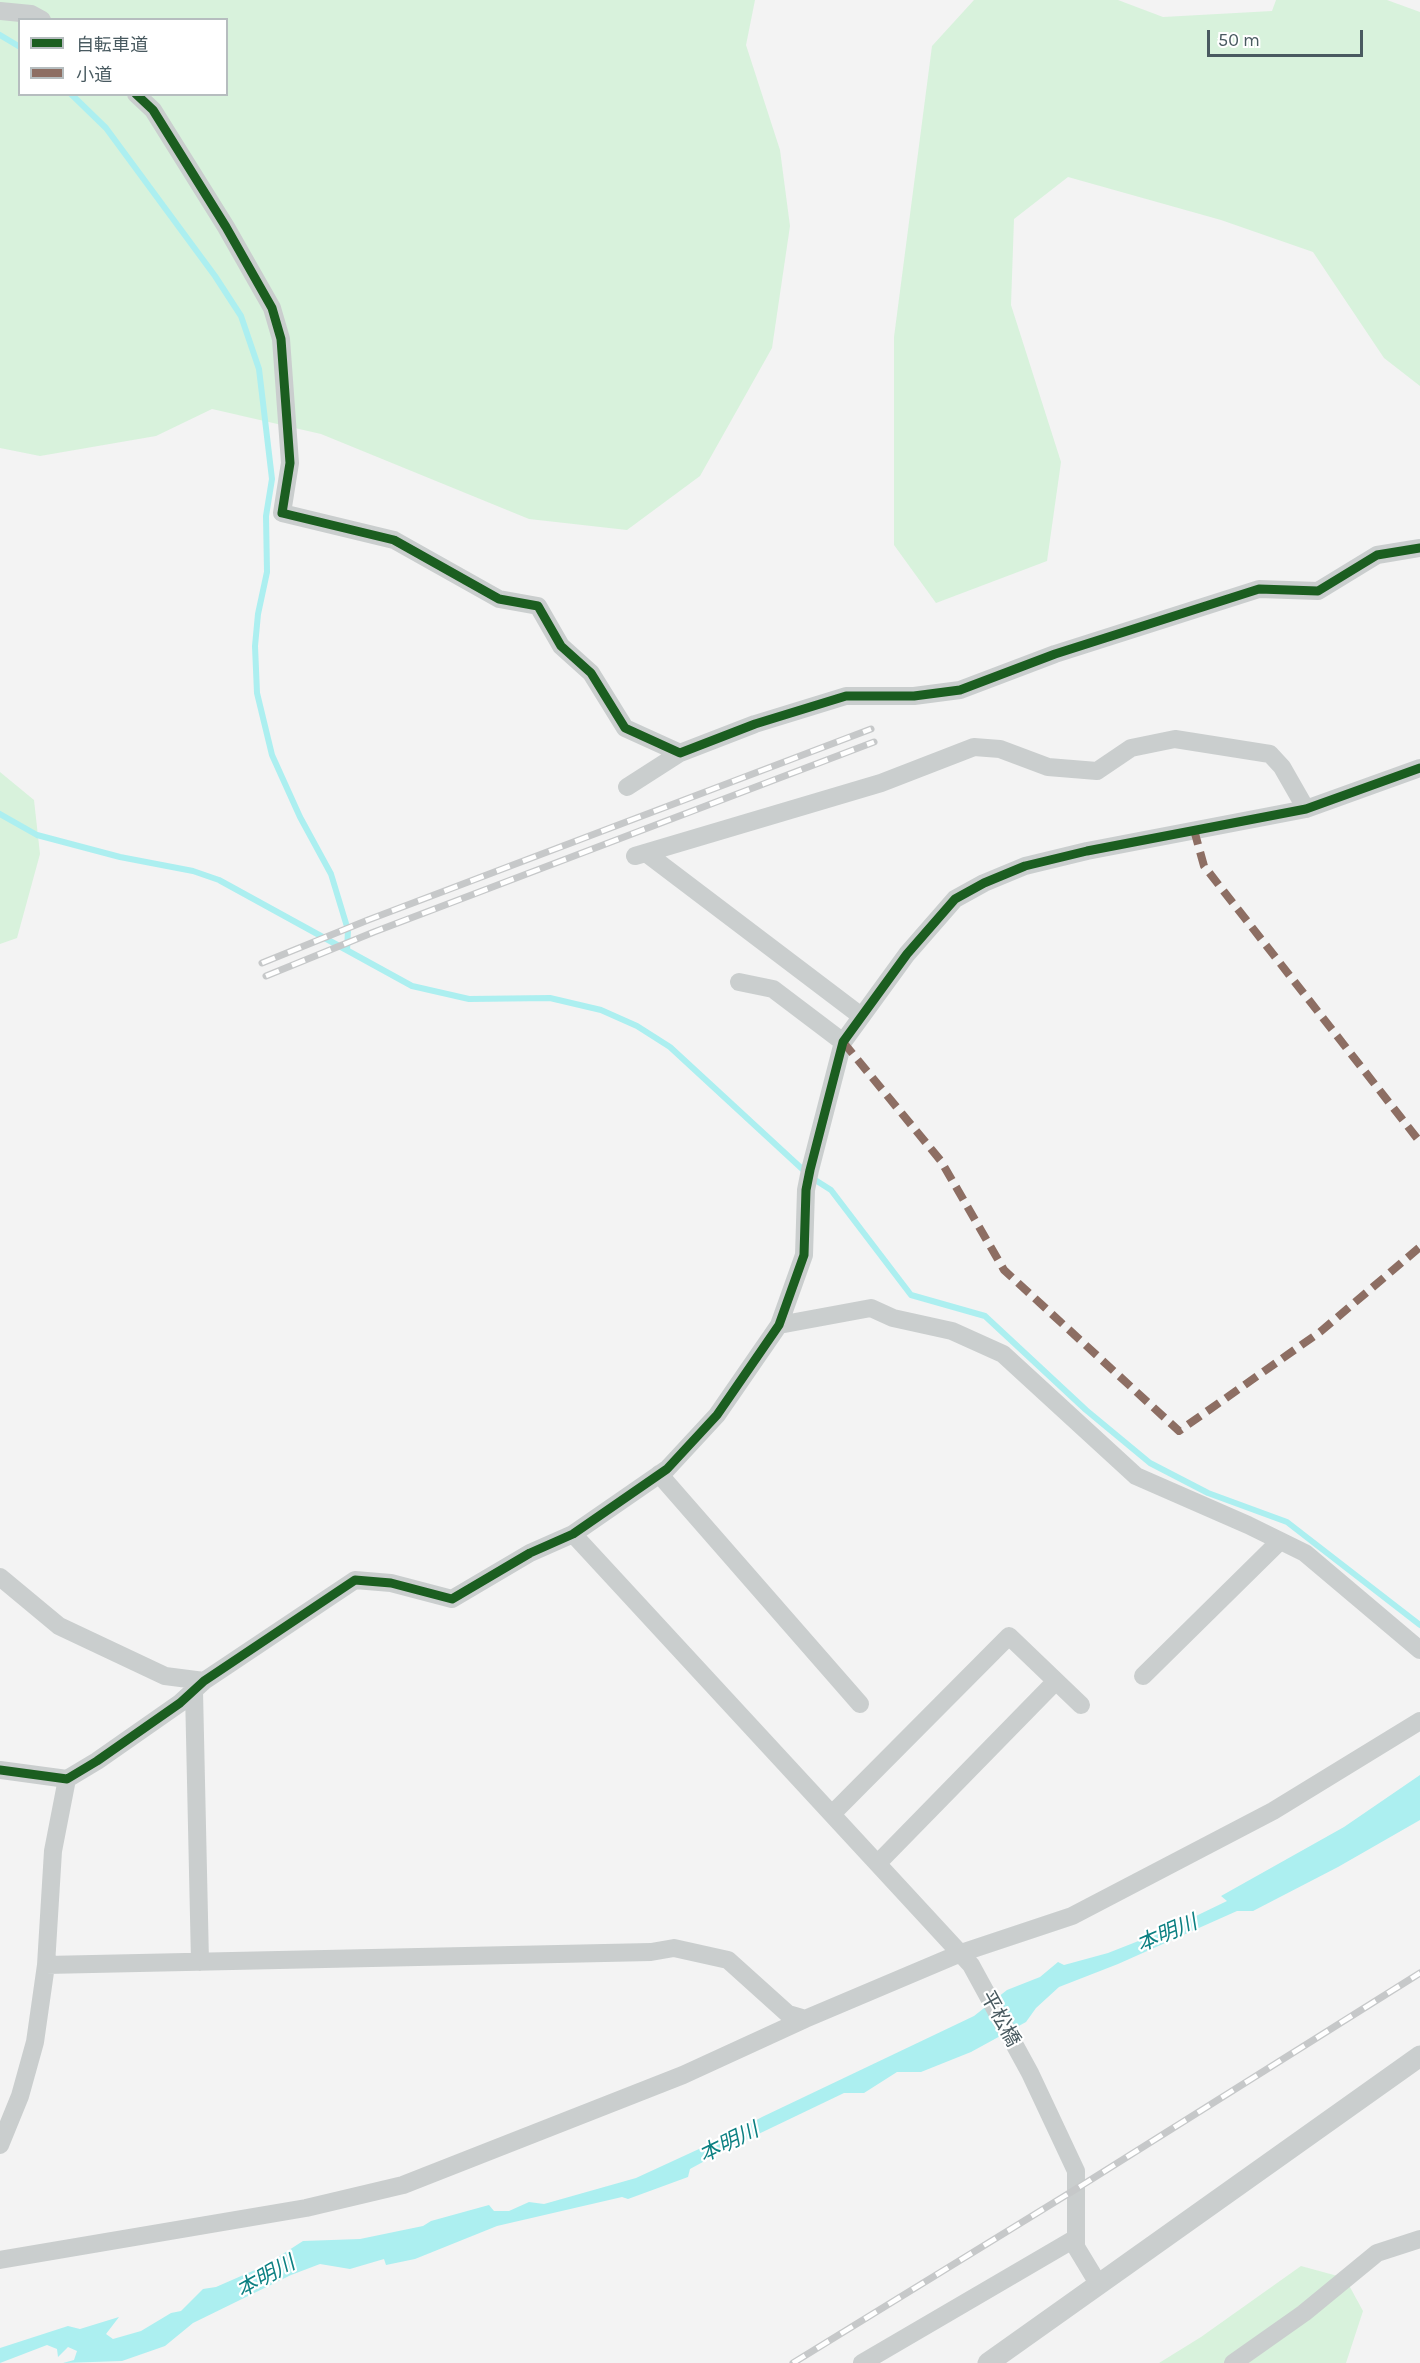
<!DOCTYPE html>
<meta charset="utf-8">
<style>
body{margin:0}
#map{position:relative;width:1420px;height:2363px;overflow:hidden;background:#f3f3f3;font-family:Karla,"Noto Sans JP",sans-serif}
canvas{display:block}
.legend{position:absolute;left:18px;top:18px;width:210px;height:78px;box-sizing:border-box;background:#fff;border:2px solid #b6bdbf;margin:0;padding:8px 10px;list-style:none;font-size:18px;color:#495a60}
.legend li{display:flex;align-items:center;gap:12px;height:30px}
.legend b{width:30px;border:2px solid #b6bdbf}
.scale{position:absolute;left:1207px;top:30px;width:156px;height:27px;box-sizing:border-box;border:3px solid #495a60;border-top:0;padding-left:8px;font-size:18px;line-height:21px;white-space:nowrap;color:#495a60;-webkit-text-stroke:4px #fff;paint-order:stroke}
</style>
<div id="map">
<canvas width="1420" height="2363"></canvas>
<ul class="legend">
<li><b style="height:8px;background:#1b5e20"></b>自転車道</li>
<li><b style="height:8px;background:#8d6e63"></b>小道</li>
</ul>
<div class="scale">50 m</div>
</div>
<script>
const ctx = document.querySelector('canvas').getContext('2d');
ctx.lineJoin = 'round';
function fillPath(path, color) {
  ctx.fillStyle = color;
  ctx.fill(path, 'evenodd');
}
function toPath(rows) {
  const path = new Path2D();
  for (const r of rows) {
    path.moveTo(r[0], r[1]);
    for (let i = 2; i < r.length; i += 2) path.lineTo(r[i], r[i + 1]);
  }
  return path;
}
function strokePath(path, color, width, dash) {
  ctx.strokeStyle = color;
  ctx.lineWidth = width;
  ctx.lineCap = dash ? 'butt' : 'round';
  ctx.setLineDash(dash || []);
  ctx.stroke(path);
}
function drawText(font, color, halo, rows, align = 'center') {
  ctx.font = font + ' Karla,"Noto Sans JP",sans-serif';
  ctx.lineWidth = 4.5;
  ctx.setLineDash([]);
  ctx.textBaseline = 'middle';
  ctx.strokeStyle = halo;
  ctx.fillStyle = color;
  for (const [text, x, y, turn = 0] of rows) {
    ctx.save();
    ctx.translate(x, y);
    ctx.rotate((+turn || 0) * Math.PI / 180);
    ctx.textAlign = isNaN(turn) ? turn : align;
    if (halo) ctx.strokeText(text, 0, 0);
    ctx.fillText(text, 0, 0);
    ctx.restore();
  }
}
fillPath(toPath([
 [0,0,755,0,746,45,780,150,790,226,772,348,700,476,627,530,529,519,321,434,212,409,156,436,40,456,0,448],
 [20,20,226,20,226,94,20,94],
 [974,0,1118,0,1163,17,1272,11,1276,0,1387,0,1420,12,1420,386,1384,358,1313,252,1221,220,1068,177,1014,219,1011,305,1061,462,1047,561,936,603,894,545,894,337,932,46],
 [0,772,34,800,40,854,17,938,0,944],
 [1301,2266,1345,2278,1363,2311,1346,2363,1159,2363,1201,2337]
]), '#d8f2dc');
fillPath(toPath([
 [1420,1775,1420,1820,1338,1867,1253,1911,1237,1911,1118,1964,1059,1987,1036,2008,1026,2022,971,2052,921,2072,897,2072,864,2093,844,2093,723,2151,690,2169,688,2177,628,2199,622,2197,497,2226,415,2259,386,2265,384,2259,350,2269,320,2264,291,2275,193,2323,165,2346,122,2361,63,2363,74,2360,77,2351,68,2347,58,2357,57,2349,47,2345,0,2363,0,2348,68,2326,80,2329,119,2317,106,2334,113,2339,141,2331,171,2313,181,2311,203,2289,216,2287,264,2266,303,2241,360,2239,423,2226,431,2221,489,2205,494,2211,509,2211,529,2202,544,2204,636,2178,725,2137,762,2117,974,2016,1007,1990,1040,1977,1058,1962,1064,1965,1108,1953,1169,1929,1227,1901,1221,1896,1344,1827]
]), '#aceff0');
strokePath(toPath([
 [0,35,20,47],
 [71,94,106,128,215,276,241,316,259,369,272,479,266,516,267,572,258,614,255,646,257,693,272,755,300,817,331,874,348,930,347,950],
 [0,814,37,835,120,857,193,871,219,880,412,986,469,999,550,998,601,1010,637,1026,670,1047,812,1178,831,1190,911,1295,985,1316,1086,1410,1150,1463,1208,1493,1287,1522,1420,1625]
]), '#aceff0', 6);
strokePath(toPath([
 [0,11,31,14,42,20],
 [136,94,153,110,226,227,272,308,281,339,290,463,282,513,394,540,499,599,538,606,561,646,591,673,625,728,680,753,755,724,846,696,914,696,960,690,1055,654,1259,589,1318,591,1377,555,1420,548],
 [627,787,680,753],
 [646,853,861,1016],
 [635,856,881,783,974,747,1000,749,1048,767,1097,771,1131,748,1175,739,1270,754,1282,767,1306,809],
 [739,982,773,989,843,1042],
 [779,1325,871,1308,893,1318,952,1331,1003,1354,1136,1476,1248,1525,1305,1553,1420,1650],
 [659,1474,860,1704],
 [573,1534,971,1965,1030,2073,1076,2171,1076,2247,1099,2285],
 [0,1577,59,1626,165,1676,204,1681],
 [1143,1676,1280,1541],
 [194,1691,200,1962],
 [0,1770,67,1779,97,1761,180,1703,204,1681,355,1580,391,1583,452,1599,530,1553,573,1534,667,1469,717,1415,779,1325,804,1255,806,1190,810,1170,843,1042,907,954,955,899,984,883,1025,866,1087,851,1306,809,1420,768],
 [832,1814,1009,1636,1081,1705],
 [878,1863,1056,1681],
 [46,1965,651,1952,674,1948,728,1960,788,2014,805,2019],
 [0,2145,20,2096,35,2042,46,1965,53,1851,67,1779],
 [0,2260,306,2208,403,2185,683,2075,805,2019,961,1953,1072,1916,1273,1811,1420,1721],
 [862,2363,1076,2238],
 [1233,2363,1304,2313,1377,2253,1420,2239]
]), '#cacece', 18);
strokePath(toPath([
 [988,2363,1420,2056]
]), '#cacece', 21);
const rail = toPath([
 [262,963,368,920,871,729],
 [266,976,374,932,874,742],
 [793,2363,1076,2189,1420,1973]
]);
strokePath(rail, '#c6c8c9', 7);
strokePath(rail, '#fff', 4.5, [14]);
strokePath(toPath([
 [1194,830,1204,866,1420,1142],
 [843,1042,941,1161,1004,1270,1179,1431,1320,1332,1420,1247]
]), '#8d6e63', 8, [15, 8]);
strokePath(toPath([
 [136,94,153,110,226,227,272,308,281,339,290,463,282,513,394,540,499,599,538,606,561,646,591,673,625,728,680,753,755,724,846,696,914,696,960,690,1055,654,1259,589,1318,591,1377,555,1420,548],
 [0,1770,67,1779,97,1761,180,1703,204,1681,355,1580,391,1583,452,1599,530,1553,573,1534,667,1469,717,1415,779,1325,804,1255,806,1190,810,1170,843,1042,907,954,955,899,984,883,1025,866,1087,851,1306,809,1420,768]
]), '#1b5e20', 9);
drawText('20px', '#495a60', '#fff', [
 ["平松橋",1000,2019,61]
]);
drawText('italic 21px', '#0c8082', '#fff', [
 ["本明川",1167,1934,-23],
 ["本明川",729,2143,-26],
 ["本明川",266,2277,-29]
]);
</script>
